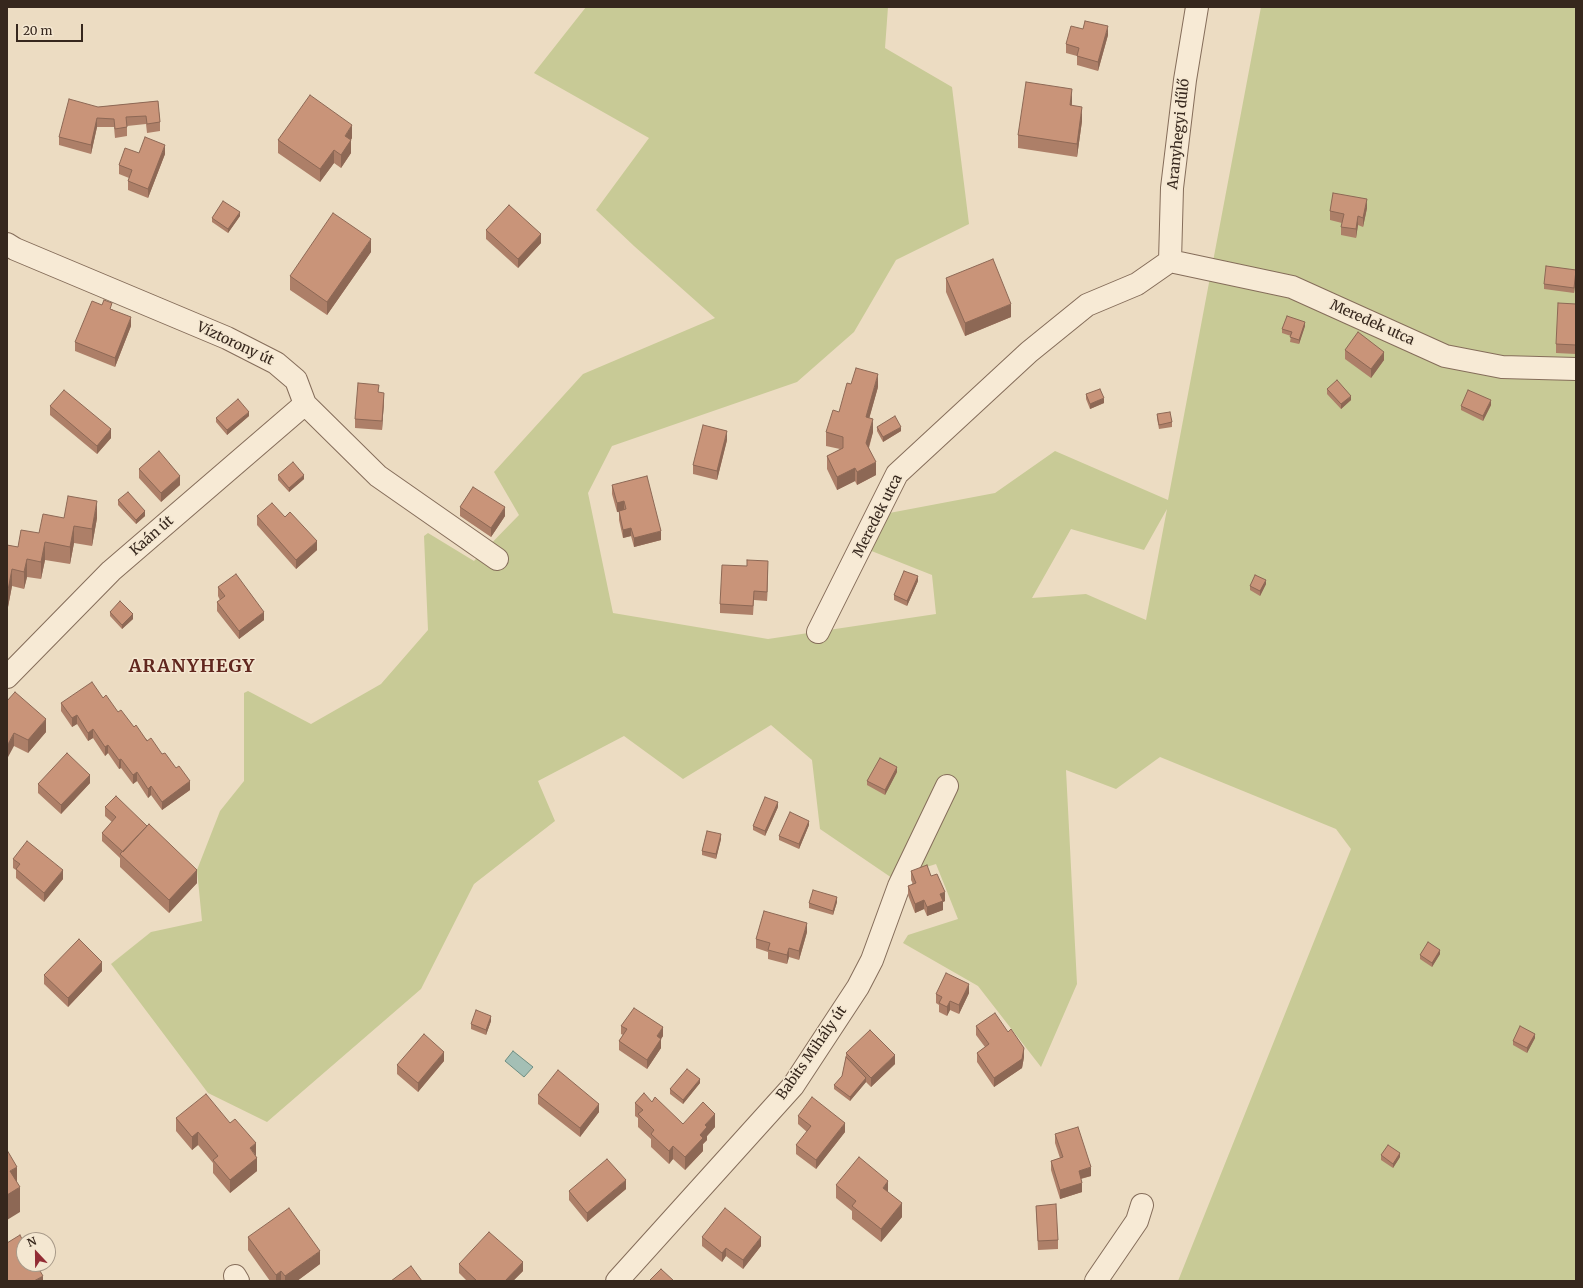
<!DOCTYPE html>
<meta charset="utf-8">
<style>
body{margin:0}
#map{position:relative;width:1583px;height:1288px;overflow:hidden;background:#ecdcc2;font-family:Merriweather,serif}
canvas{display:block}
.frame{position:absolute;inset:0;border:8px solid #36271d;pointer-events:none}
.north{position:absolute;left:16px;top:1232px;width:40px;height:40px;box-sizing:border-box;background:#f4e7d1;border:1px solid #a89a89;border-radius:50%;rotate:338deg;font-size:11px;font-weight:700;line-height:16px;text-align:center;color:#36271d}
.north::after{content:'';display:block;margin:auto;width:14px;height:18px;background:#922c34;clip-path:polygon(50% 0,100% 100%,50% 72%,0 100%)}
.scale{position:absolute;left:16px;top:24px;width:67px;height:18px;box-sizing:border-box;border:2px solid #36271d;border-top:0;padding-left:5px;font-size:12px;line-height:14px;white-space:nowrap;color:#36271d;-webkit-text-stroke:3px #f4e7d1;paint-order:stroke}
</style>
<div id="map">
<canvas width="1583" height="1288"></canvas>
<div class="frame"></div>
<div class="north">N</div>
<div class="scale">20 m</div>
</div>
<script>
const ctx = document.querySelector('canvas').getContext('2d');
ctx.lineJoin = 'round';
function fillPath(path, color) {
  ctx.fillStyle = color;
  ctx.fill(path, 'evenodd');
}
function toPath(rows) {
  const path = new Path2D();
  for (const r of rows) {
    path.moveTo(r[0], r[1]);
    for (let i = 2; i < r.length; i += 2) path.lineTo(r[i], r[i + 1]);
  }
  return path;
}
function strokePath(path, color, width, dash) {
  ctx.strokeStyle = color;
  ctx.lineWidth = width;
  ctx.lineCap = dash ? 'butt' : 'round';
  ctx.setLineDash(dash || []);
  ctx.stroke(path);
}
function drawText(font, color, halo, rows, align = 'center') {
  ctx.font = font + ' Merriweather,serif';
  ctx.lineWidth = 3;
  ctx.setLineDash([]);
  ctx.textBaseline = 'middle';
  ctx.strokeStyle = halo;
  ctx.fillStyle = color;
  for (const [text, x, y, turn = 0] of rows) {
    ctx.save();
    ctx.translate(x, y);
    ctx.rotate((+turn || 0) * Math.PI / 180);
    ctx.textAlign = isNaN(turn) ? turn : align;
    if (halo) ctx.strokeText(text, 0, 0);
    ctx.fillText(text, 0, 0);
    ctx.restore();
  }
}
fillPath(toPath([
 [586,7,888,7,885,48,952,87,969,224,896,260,854,332,797,382,612,446,588,493,613,613,768,639,936,614,932,575,869,550,884,514,995,493,1055,451,1168,500,1261,7,1576,7,1576,1281,1178,1281,1351,849,1336,829,1160,757,1116,789,1066,770,1077,984,1041,1067,978,986,903,943,908,935,958,919,936,864,892,878,820,829,812,760,771,725,683,779,624,736,538,781,555,821,474,884,421,989,267,1122,208,1093,111,964,151,932,202,921,197,870,220,811,244,781,244,693,248,691,311,724,381,684,428,630,424,536,428,533,474,561,519,515,494,472,583,374,715,318,634,246,596,210,649,138,534,73],
 [1167,509,1146,620,1086,594,1032,598,1071,529,1144,550]
]), '#c8ca96');
const water = toPath([
 [513,1051,533,1067,524,1077,505,1061,513,1051]
]);
fillPath(water, '#a4bfb5');
strokePath(water, '#6c8d82', 1);
const street = toPath([
 [7,244,15,249,227,338,276,363,296,380,305,404,378,476,497,559],
 [1170,261,1292,287,1445,356,1502,367,1576,369],
 [1170,261,1172,188,1185,80,1197,7],
 [818,632,897,474,1029,352,1087,305,1137,284,1170,261],
 [7,677,111,571,305,404],
 [235,1276,238,1281],
 [617,1281,793,1086,858,987,872,960,899,886,947,786],
 [1096,1281,1137,1221,1142,1205]
]);
strokePath(street, '#856d5a', 24);
strokePath(street, '#f7ead5', 22);
fillPath(toPath([
 [1108,35,1098,71,1077,65,1077,56,1066,53,1066,44],
 [158,101,160,122,160,131,147,133,146,124,127,126,127,136,115,138,114,127,97,127,91,154,59,145,59,137,98,107],
 [1072,102,1072,106,1082,121,1077,157,1018,148,1018,135],
 [352,138,351,140,351,153,341,168,334,163,320,182,278,153,278,140],
 [139,153,165,154,148,198,128,190,128,181,129,178,119,174,119,165],
 [1367,208,1363,227,1358,225,1356,238,1341,235,1341,227,1342,223,1330,220,1330,211],
 [240,216,228,233,212,222,212,218],
 [486,230,541,243,518,268,486,239],
 [371,252,327,315,290,290,290,276],
 [1576,270,1574,293,1544,289,1544,284],
 [946,278,1011,317,965,336,946,292],
 [1576,304,1576,354,1556,353,1556,344],
 [112,309,131,326,115,367,75,351,75,342],
 [1305,326,1299,344,1290,342,1291,336,1282,333,1282,329],
 [1345,350,1384,360,1371,378,1345,359],
 [878,387,869,418,873,432,869,448,876,475,857,485,855,481,837,490,827,469,827,456,840,449,826,446,826,432],
 [1327,389,1351,400,1341,409,1327,394],
 [379,392,384,401,382,430,355,428,355,419],
 [1086,394,1104,403,1090,409,1086,399],
 [1491,405,1483,421,1461,410,1461,406],
 [50,406,111,438,97,454,50,415],
 [1157,414,1172,422,1172,427,1159,429,1157,418],
 [249,416,227,435,216,422,216,418],
 [877,427,901,431,883,442,877,431],
 [727,440,717,480,693,474,693,465],
 [139,469,180,485,161,502,139,478],
 [278,475,304,479,289,492,278,480],
 [612,485,661,540,634,547,631,536,623,538,619,520,619,512,617,512,612,494],
 [118,500,145,516,136,524,118,505],
 [460,507,505,516,491,537,460,516],
 [257,516,317,550,296,569,257,525],
 [64,518,97,518,92,546,74,543,70,564,45,560,41,579,27,577,24,589,12,586,8,607,7,607,7,545,18,547],
 [768,570,767,601,754,600,753,615,720,613,720,604],
 [918,581,907,606,894,600,894,595],
 [1266,584,1260,596,1250,590,1250,586],
 [218,587,264,620,239,639,217,611,217,602,220,600,218,596],
 [110,612,133,619,122,629,110,616],
 [103,698,162,754,190,790,162,810,151,795,148,798,137,781,133,784,121,768,119,769,108,753,105,756,93,738,88,741,77,724,72,727,61,711,61,703],
 [7,701,46,732,28,753,14,746],
 [897,772,885,795,867,785,867,781],
 [90,783,61,814,38,793,38,784],
 [105,807,197,883,169,913,120,867,120,858,102,841,102,833,112,822,105,816],
 [778,807,765,836,753,830,753,826],
 [809,825,799,849,779,840,779,836],
 [721,839,716,859,702,855,702,851],
 [13,859,63,879,44,902,16,878,16,870,13,868],
 [911,871,931,876,945,901,943,902,943,910,927,916,924,909,915,913,908,895,908,886,913,884,911,880],
 [837,902,833,915,809,908,809,903],
 [807,932,799,960,789,957,787,964,768,959,768,952,756,948,756,939],
 [1440,954,1432,967,1420,959,1420,955],
 [102,971,68,1007,44,984,44,975],
 [969,993,959,1014,950,1010,947,1016,939,1012,939,1005,936,1003,936,994],
 [491,1021,486,1035,471,1029,471,1024],
 [621,1026,663,1036,661,1039,661,1048,647,1069,619,1050,619,1041,623,1035,621,1034],
 [976,1026,1008,1032,1024,1057,1022,1068,994,1087,977,1062,977,1053,985,1047,976,1035],
 [1535,1038,1527,1053,1513,1045,1513,1041],
 [846,1053,895,1064,871,1087,866,1082,850,1101,834,1089,834,1085,842,1076,846,1057],
 [444,1061,418,1092,397,1074,397,1065],
 [700,1083,683,1104,670,1094,670,1089],
 [538,1095,599,1112,580,1137,538,1104],
 [652,1102,683,1124,715,1127,707,1136,707,1140,703,1144,703,1151,685,1170,673,1159,669,1164,651,1147,651,1139,638,1127,638,1118,635,1116,635,1103],
 [798,1116,845,1132,816,1169,796,1154,796,1145,807,1132,798,1124],
 [176,1118,256,1156,257,1171,230,1193,213,1173,213,1163,198,1145,192,1150,176,1131],
 [1055,1134,1091,1176,1081,1179,1082,1192,1060,1199,1051,1170,1051,1161,1060,1158,1055,1143],
 [1381,1155,1400,1157,1393,1168,1381,1160],
 [836,1185,888,1193,902,1217,881,1242,852,1219,852,1211,836,1198],
 [626,1189,587,1222,569,1200,569,1191],
 [1036,1206,1058,1240,1058,1249,1038,1250],
 [248,1237,320,1264,297,1281,270,1281,248,1250],
 [702,1237,761,1246,743,1269,726,1256,722,1262,702,1246],
 [459,1264,523,1271,513,1281,467,1281,459,1273]
]), '#ad7f68');
fillPath(toPath([
 [1108,26,1108,35,1098,71,1098,62],
 [1072,89,1072,102,1070,118,1070,105],
 [1082,107,1082,121,1077,157,1077,144],
 [97,118,97,127,91,154,91,145],
 [352,125,352,138,345,149,345,136],
 [351,140,351,153,341,168,341,155],
 [165,145,165,154,148,198,148,189],
 [334,150,334,163,320,182,320,169],
 [1367,199,1367,208,1363,227,1363,218],
 [240,212,240,216,228,233,228,229],
 [1358,216,1358,225,1356,238,1356,229],
 [541,234,541,243,518,268,518,259],
 [371,239,371,252,327,315,327,302],
 [1576,272,1576,276,1574,293,1574,288],
 [1011,304,1011,317,965,336,965,323],
 [131,317,131,326,115,367,115,358],
 [1305,322,1305,326,1299,344,1299,340],
 [1384,352,1384,360,1371,378,1371,369],
 [878,374,878,387,866,430,866,417],
 [384,393,384,401,382,430,382,421],
 [1351,396,1351,400,1341,409,1341,404],
 [1104,398,1104,403,1090,409,1090,404],
 [1491,400,1491,405,1483,421,1483,416],
 [249,412,249,416,227,435,227,430],
 [873,419,873,432,866,456,866,443],
 [901,427,901,431,883,442,883,437],
 [111,429,111,438,97,454,97,446],
 [727,431,727,440,717,480,717,471],
 [876,462,876,475,857,485,857,472],
 [855,468,855,481,837,490,837,477],
 [304,475,304,479,289,492,289,488],
 [180,476,180,485,161,502,161,493],
 [97,501,97,518,92,546,92,529],
 [624,501,624,510,617,512,617,503],
 [505,507,505,516,491,537,491,528],
 [145,511,145,516,136,524,136,520],
 [74,526,74,543,70,564,70,547],
 [631,528,631,536,623,538,623,530],
 [661,531,661,540,634,547,634,538],
 [317,541,317,550,296,569,296,560],
 [45,542,45,560,41,579,41,562],
 [27,559,27,577,24,589,24,572],
 [768,561,768,570,767,601,767,592],
 [12,569,12,586,8,607,8,590],
 [918,576,918,581,907,606,907,601],
 [1266,580,1266,584,1260,596,1260,591],
 [264,612,264,620,239,639,239,631],
 [133,614,133,619,122,629,122,625],
 [77,715,77,724,72,727,72,718],
 [46,719,46,732,28,753,28,740],
 [93,729,93,738,88,741,88,733],
 [14,733,14,746,7,759,7,746],
 [108,745,108,753,105,756,105,747],
 [121,759,121,768,119,769,119,760],
 [897,767,897,772,885,795,885,790],
 [137,772,137,781,133,784,133,775],
 [90,775,90,783,61,814,61,805],
 [190,781,190,790,162,810,162,802],
 [151,786,151,795,148,798,148,789],
 [778,802,778,807,765,836,765,831],
 [809,821,809,825,799,849,799,844],
 [721,834,721,839,716,859,716,854],
 [63,870,63,879,44,902,44,893],
 [197,870,197,883,169,913,169,900],
 [945,892,945,901,943,902,943,910,927,916,927,907,940,894],
 [837,897,837,902,833,915,833,911],
 [924,900,924,909,915,913,915,904],
 [807,923,807,932,799,960,799,951],
 [789,948,789,957,787,964,787,955],
 [1440,950,1440,954,1432,967,1432,963],
 [102,962,102,971,68,1007,68,998],
 [969,984,969,993,959,1014,959,1005],
 [950,1001,950,1010,947,1016,947,1007],
 [491,1016,491,1021,486,1035,486,1030],
 [663,1027,663,1036,657,1045,657,1036],
 [1535,1034,1535,1038,1527,1053,1527,1048],
 [661,1039,661,1048,647,1069,647,1060],
 [1024,1048,1024,1057,1022,1068,994,1087,994,1078],
 [444,1052,444,1061,418,1092,418,1083],
 [895,1055,895,1064,871,1087,871,1078],
 [866,1078,866,1082,850,1101,850,1097],
 [700,1079,700,1083,683,1104,683,1100],
 [599,1104,599,1112,580,1137,580,1128],
 [715,1114,715,1127,707,1136,707,1140,703,1144,703,1151,685,1170,685,1157,700,1135,705,1125],
 [845,1123,845,1132,816,1169,816,1160],
 [198,1132,198,1145,192,1150,192,1137],
 [256,1143,256,1156,250,1148],
 [673,1146,673,1159,669,1164,669,1151],
 [1400,1153,1400,1157,1393,1168,1393,1164],
 [257,1158,257,1171,230,1193,230,1180],
 [17,1167,17,1189,20,1187,20,1212,7,1220,7,1195,10,1171],
 [1091,1167,1091,1176,1079,1179,1079,1171],
 [626,1180,626,1189,587,1222,587,1213],
 [888,1181,888,1194,883,1188],
 [1082,1183,1082,1192,1060,1199,1060,1190],
 [902,1203,902,1217,881,1242,881,1229],
 [761,1237,761,1246,743,1269,743,1260],
 [726,1248,726,1256,722,1262,722,1253],
 [320,1251,320,1264,297,1281,285,1281,285,1276],
 [523,1262,523,1271,513,1281,505,1281],
 [281,1271,281,1281,276,1281,276,1275],
 [43,1276,43,1281,34,1281]
]), '#8d6855');
const building = toPath([
 [1085,21,1108,26,1098,62,1077,56,1079,48,1066,44,1071,26,1083,29,1085,21],
 [1026,82,1072,89,1070,105,1082,107,1077,144,1018,135,1026,82],
 [310,95,352,125,345,136,351,140,341,155,334,150,320,169,278,140,310,95],
 [69,99,98,107,158,101,160,122,147,124,146,116,126,117,127,127,115,129,114,119,97,118,91,145,59,137,69,99],
 [145,137,165,145,148,189,128,181,132,170,119,165,125,148,139,153,145,137],
 [1333,193,1367,199,1363,218,1358,216,1356,229,1341,227,1344,214,1330,211,1333,193],
 [223,201,240,212,228,229,212,218,223,201],
 [509,205,541,234,518,259,486,230,509,205],
 [333,213,371,239,327,302,290,276,333,213],
 [993,259,1011,304,965,323,946,278,993,259],
 [1546,266,1576,270,1574,288,1544,284,1546,266],
 [104,300,112,303,110,309,131,317,115,358,75,342,92,301,102,305,104,300],
 [1558,303,1576,304,1576,345,1556,344,1558,303],
 [1287,316,1305,322,1299,340,1290,337,1292,332,1282,329,1287,316],
 [1358,332,1384,352,1371,369,1345,350,1358,332],
 [856,368,878,374,866,417,873,419,866,443,876,462,857,472,855,468,837,477,827,456,843,448,843,437,826,432,833,410,839,412,847,383,851,384,856,368],
 [1337,380,1351,396,1341,404,1327,389,1337,380],
 [358,383,379,385,378,392,384,393,382,421,355,419,358,383],
 [1100,389,1104,398,1090,404,1086,394,1100,389],
 [64,390,111,429,97,446,50,406,64,390],
 [1468,390,1491,400,1483,416,1461,406,1468,390],
 [238,399,249,412,227,430,216,418,238,399],
 [1170,412,1172,422,1159,425,1157,414,1170,412],
 [895,416,901,427,883,437,877,427,895,416],
 [703,425,727,431,717,471,693,465,703,425],
 [159,451,180,476,161,493,139,469,159,451],
 [293,462,304,475,289,488,278,475,293,462],
 [647,476,661,531,634,538,631,528,623,530,619,511,626,509,624,501,617,503,612,485,647,476],
 [473,487,505,507,491,528,460,507,473,487],
 [128,492,145,511,136,520,118,500,128,492],
 [68,496,97,501,92,529,74,526,70,547,45,542,41,562,27,559,24,572,12,569,8,590,7,590,7,545,18,547,21,530,39,533,43,514,64,518,68,496],
 [272,503,285,517,290,512,317,541,296,560,257,516,272,503],
 [747,560,768,561,767,592,754,591,753,606,720,604,722,565,747,566,747,560],
 [904,571,918,576,907,601,894,595,904,571],
 [236,574,264,612,239,631,217,602,225,596,218,587,236,574],
 [1255,575,1266,580,1260,591,1250,586,1255,575],
 [120,601,133,614,122,625,110,612,120,601],
 [92,682,103,698,106,695,118,712,121,710,134,727,136,725,147,741,151,738,162,754,165,753,176,768,179,766,190,781,162,802,151,786,148,789,137,772,133,775,121,759,119,760,108,745,105,747,93,729,88,733,77,715,72,718,61,703,92,682],
 [15,692,46,719,28,740,14,733,7,746,7,701,15,692],
 [67,753,90,775,61,805,38,784,67,753],
 [880,758,897,767,885,790,867,781,880,758],
 [116,796,147,826,123,852,102,833,116,817,105,807,116,796],
 [765,797,778,802,765,831,753,826,765,797],
 [790,812,809,821,799,844,779,836,790,812],
 [149,824,197,870,169,900,120,854,149,824],
 [707,831,721,834,716,854,702,851,707,831],
 [27,841,63,870,44,893,16,869,20,864,13,859,27,841],
 [927,865,931,876,937,874,945,892,940,894,943,901,927,907,924,900,915,904,908,886,916,883,911,871,927,865],
 [813,890,837,897,833,911,809,903,813,890],
 [764,911,807,923,799,951,789,948,787,955,768,950,770,943,756,939,764,911],
 [79,939,102,962,68,998,44,975,79,939],
 [1428,942,1440,950,1432,963,1420,955,1428,942],
 [946,973,969,984,959,1005,950,1001,947,1007,939,1003,942,997,936,994,946,973],
 [634,1008,663,1027,657,1036,661,1039,647,1060,619,1041,627,1029,621,1026,634,1008],
 [476,1010,491,1016,486,1030,471,1024,476,1010],
 [995,1013,1008,1032,1011,1029,1024,1048,1022,1059,994,1078,977,1053,989,1044,976,1026,995,1013],
 [1520,1026,1535,1034,1527,1048,1513,1041,1520,1026],
 [870,1030,895,1055,871,1078,846,1053,870,1030],
 [424,1034,444,1052,418,1083,397,1065,424,1034],
 [846,1057,866,1078,850,1097,834,1085,842,1076,846,1057],
 [687,1069,700,1079,683,1100,670,1089,687,1069],
 [558,1070,599,1104,580,1128,538,1095,558,1070],
 [644,1093,652,1102,655,1097,683,1124,703,1102,715,1114,705,1125,707,1127,700,1135,703,1138,685,1157,673,1146,669,1151,651,1134,654,1130,638,1114,643,1110,635,1103,644,1093],
 [206,1094,230,1123,235,1119,256,1143,250,1148,257,1158,230,1180,213,1160,218,1156,198,1132,192,1137,176,1118,206,1094],
 [812,1097,845,1123,816,1160,796,1145,811,1126,798,1116,812,1097],
 [1078,1127,1091,1167,1079,1171,1082,1183,1060,1190,1051,1161,1063,1157,1055,1134,1078,1127],
 [1388,1145,1400,1153,1393,1164,1381,1155,1388,1145],
 [7,1150,17,1167,10,1171,20,1187,7,1195,7,1150],
 [859,1157,888,1181,883,1188,902,1203,881,1229,852,1206,856,1201,836,1185,859,1157],
 [607,1159,626,1180,587,1213,569,1191,607,1159],
 [1056,1204,1058,1240,1038,1241,1036,1206,1056,1204],
 [289,1208,320,1251,285,1276,281,1271,276,1275,248,1237,289,1208],
 [725,1208,761,1237,743,1260,726,1248,722,1253,702,1237,725,1208],
 [489,1232,523,1262,505,1281,477,1281,459,1264,489,1232],
 [20,1235,24,1243,24,1264,36,1264,43,1276,34,1281,7,1281,7,1243,20,1235],
 [411,1266,422,1281,391,1281,411,1266],
 [661,1269,674,1281,649,1281,661,1269]
]);
fillPath(building, '#c99479');
strokePath(building, '#8d6855', 1);
drawText('14px', '#36271d', '#f4e7d1', [
 ["Aranyhegyi dűlő",1179,134,-84],
 ["Meredek utca",1372,323,24],
 ["Víztorony út",235,344,25],
 ["Meredek utca",878,516,-63],
 ["Kaán út",152,536,-41],
 ["Babits Mihály út",812,1053,-55]
]);
ctx.letterSpacing = '1px';
drawText('bold 18px', '#61271e', '#f4e7d1', [
 ["ARANYHEGY",192,667]
]);
ctx.letterSpacing = '0px';
</script>
